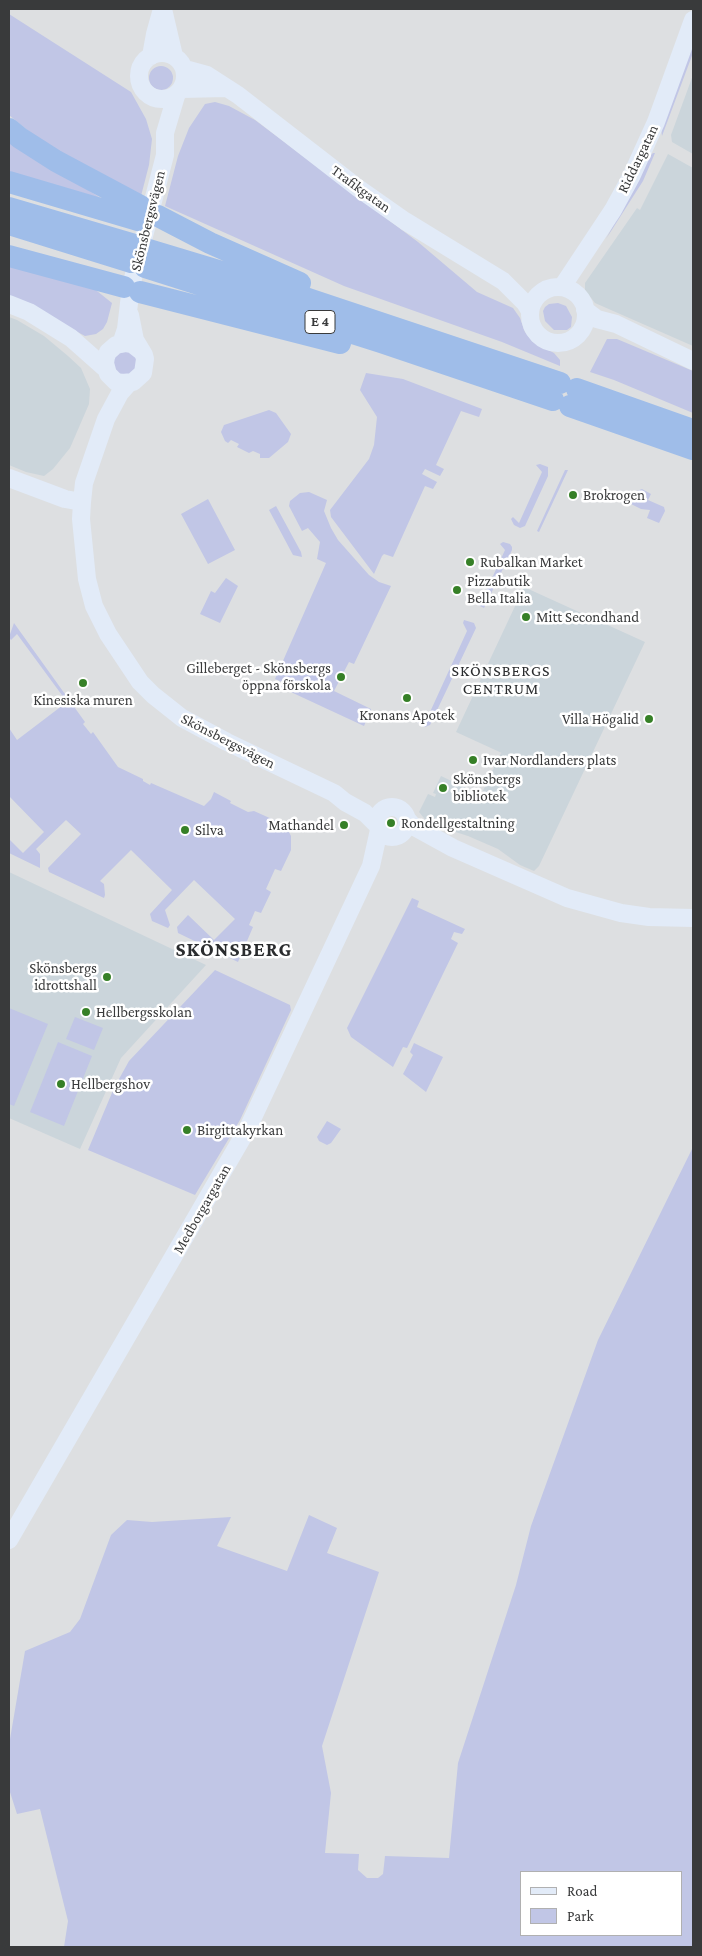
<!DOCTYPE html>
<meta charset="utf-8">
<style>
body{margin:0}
#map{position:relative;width:702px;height:1956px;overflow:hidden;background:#dddfe1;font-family:"Crimson Pro",serif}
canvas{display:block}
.frame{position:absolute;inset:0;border:10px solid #393a3b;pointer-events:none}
.legend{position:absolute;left:520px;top:1871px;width:162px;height:65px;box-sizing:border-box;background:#fff;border:1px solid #b0b0b1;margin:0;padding:6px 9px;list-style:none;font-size:15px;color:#393a3b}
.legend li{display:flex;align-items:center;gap:10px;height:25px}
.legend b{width:25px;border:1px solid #b0b0b1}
</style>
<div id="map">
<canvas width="702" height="1956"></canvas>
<div class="frame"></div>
<ul class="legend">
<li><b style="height:6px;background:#e2ebf8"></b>Road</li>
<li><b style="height:14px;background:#c1c6e6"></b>Park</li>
</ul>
</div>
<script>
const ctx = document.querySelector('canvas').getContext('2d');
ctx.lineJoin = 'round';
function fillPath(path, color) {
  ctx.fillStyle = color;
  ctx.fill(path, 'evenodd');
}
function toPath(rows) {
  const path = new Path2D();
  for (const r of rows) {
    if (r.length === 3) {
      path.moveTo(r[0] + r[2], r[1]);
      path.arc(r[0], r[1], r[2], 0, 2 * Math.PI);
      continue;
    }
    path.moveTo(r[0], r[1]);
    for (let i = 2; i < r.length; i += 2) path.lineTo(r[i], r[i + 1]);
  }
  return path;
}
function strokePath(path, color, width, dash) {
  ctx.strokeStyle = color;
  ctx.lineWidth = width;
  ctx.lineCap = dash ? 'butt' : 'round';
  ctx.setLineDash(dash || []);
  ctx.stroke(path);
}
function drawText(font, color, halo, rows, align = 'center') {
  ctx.font = font + ' "Crimson Pro",serif';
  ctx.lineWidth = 5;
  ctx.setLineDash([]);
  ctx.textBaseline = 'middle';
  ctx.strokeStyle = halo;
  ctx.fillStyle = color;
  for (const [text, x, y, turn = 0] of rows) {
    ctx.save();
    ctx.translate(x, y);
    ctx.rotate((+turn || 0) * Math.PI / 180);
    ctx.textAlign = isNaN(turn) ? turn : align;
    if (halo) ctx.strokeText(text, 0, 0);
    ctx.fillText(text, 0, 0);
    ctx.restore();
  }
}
fillPath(toPath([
 [693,75,693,154,672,142,671,135],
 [668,154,693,168,693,346,595,303,585,290,585,283,637,208,640,210],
 [9,317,17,320,44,336,68,356,81,368,90,389,89,404,70,448,53,469,44,476,26,472,9,465],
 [524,587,645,642,539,866,534,871,520,865,498,849,468,836,428,823,419,812,428,794,435,797,436,794,433,793,441,776,481,795,501,753,504,754,456,732],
 [9,872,206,965,121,1058,80,1149,9,1118]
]), '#cbd5db');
fillPath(toPath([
 [9,14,131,92,146,119,152,139,149,165,141,196,74,162,32,134,9,115],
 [693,39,693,53,662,136,661,128],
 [161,78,12],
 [215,102,229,106,255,120,418,242,477,292,513,308,520,318,525,332,533,342,554,353,560,360,560,366,502,342,344,286,165,206,178,156,189,128,205,104],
 [9,139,14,143,107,202,9,175],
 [653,153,655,153,643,181,606,239,649,157],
 [9,264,92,287,112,303,107,322,103,329,96,334,85,336,9,296],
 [558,303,566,306,572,317,571,327,567,330,554,330,545,321,543,311,545,307,549,304],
 [607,339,617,339,693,371,693,413,614,380,590,372],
 [125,363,12],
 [366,373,403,379,482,409,479,417,461,411,436,465,444,469,440,476,425,469,422,474,437,482,433,489,425,486,393,557,384,554,382,556,374,574,331,517,330,510,369,459,374,445,377,417,360,390],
 [269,410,276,413,291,434,288,442,269,458,260,458,260,454,253,451,249,453,237,447,239,444,231,440,228,443,225,441,221,432,224,425],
 [540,464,548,467,548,476,525,526,520,528,514,525,511,519,513,517,519,523,542,472,536,465],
 [565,470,568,470,539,532,537,531],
 [642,489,651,494,648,500,664,507,665,511,659,523,647,518,650,510,641,509,631,504,637,491],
 [309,492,327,500,324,511,331,528,338,540,369,575,379,582,391,586,354,664,349,662,334,691,371,709,364,726,280,687,282,682,275,679,326,563,317,559,320,542,308,528,302,531,289,506,290,501,300,493],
 [208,499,235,550,208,564,181,514],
 [276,506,301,552,302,557,293,555,269,510],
 [503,542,510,544,512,547,512,550,484,608,472,602,474,598,480,604,505,550,500,544],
 [226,578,238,586,220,623,200,614,211,591,215,593],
 [464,620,474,623,476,628,430,725,425,727,419,724,417,719,419,716,425,723,467,631,463,623],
 [14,623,85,722,83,724,91,734,93,732,118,767,143,779,143,781,150,785,151,783,204,806,211,799,214,792,231,801,230,803,248,812,254,811,283,824,288,830,291,836,291,850,281,871,275,869,266,889,271,892,261,913,255,911,249,925,253,927,238,962,178,933,177,927,188,915,214,940,235,919,194,880,165,910,170,925,168,928,152,921,150,914,172,890,131,850,100,881,104,884,105,895,104,898,49,872,48,868,81,834,66,820,36,849,40,854,40,868,9,853,9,839,23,853,44,832,9,796,9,728,17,740,67,702,17,634,11,640,9,637],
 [412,898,419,901,417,907,465,929,462,934,454,932,451,939,458,943,407,1048,403,1047,393,1067,351,1037,347,1028],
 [215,970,290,1005,291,1010,240,1120,195,1195,88,1150,114,1088,129,1061],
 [9,1008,48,1024,14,1106,9,1104],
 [75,1017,103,1028,94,1050,66,1039],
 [58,1042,92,1056,64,1126,30,1112],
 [414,1043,443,1057,426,1092,403,1074,413,1055,410,1052],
 [327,1121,341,1129,331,1143,327,1145,319,1141,317,1137],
 [693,1147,693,1947,64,1947,68,1921,40,1809,17,1814,9,1789,9,1745,25,1651,70,1632,80,1619,111,1535,127,1520,152,1522,231,1517,217,1546,287,1571,309,1515,337,1528,327,1553,379,1572,322,1746,331,1793,325,1853,359,1854,358,1870,367,1878,378,1878,383,1874,385,1856,449,1858,458,1763,516,1585,531,1526,598,1340],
 [521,1872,681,1872,681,1935,521,1935]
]), '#c1c6e6');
strokePath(toPath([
 [163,9,174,56],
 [162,76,23],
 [151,56,155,34,162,9],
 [185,69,207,75,238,95,358,188,405,221,503,281,525,303,530,311],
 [182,89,225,88],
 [558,315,28],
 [562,287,613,210,631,177,656,122,693,20],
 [9,304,29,312,71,338,106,369],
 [585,310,597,319,616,324,693,361],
 [130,315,135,340,144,355,145,359,143,373,133,382,122,383,116,382,108,374,105,363,106,357,108,352,116,345,126,343,132,344,141,351],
 [121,344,126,329,131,286,165,155,165,133,176,96],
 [129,383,120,393,106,419,84,483,82,502,81,519,87,579,94,606,108,634,140,682,153,695,182,718,227,742,334,793,345,802,365,813,377,825],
 [9,478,65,499,82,502],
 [392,822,15],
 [407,819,413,826,453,848,567,898,621,913,649,917,693,918],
 [9,1540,248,1128,371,866,379,830]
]), '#e2ebf8', 18);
strokePath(toPath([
 [9,129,20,138,56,161,144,208],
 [9,182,141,221],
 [9,208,135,245],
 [158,216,210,243,300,283],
 [9,224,131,262],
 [149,250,275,288,560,383],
 [9,256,124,287],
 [145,267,381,342,553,400],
 [140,292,340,343],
 [577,389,693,430],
 [570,406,693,449]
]), '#9fbde9', 22);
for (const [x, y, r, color] of [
 [573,495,5,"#368027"],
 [470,562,5,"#368027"],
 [457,590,5,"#368027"],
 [526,617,5,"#368027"],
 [341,677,5,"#368027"],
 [83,683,5,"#368027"],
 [407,698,5,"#368027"],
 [649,719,5,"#368027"],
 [473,760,5,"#368027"],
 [443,788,5,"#368027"],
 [391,823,5,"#368027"],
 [344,825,5,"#368027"],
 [185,830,5,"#368027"],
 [107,977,5,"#368027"],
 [86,1012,5,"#368027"],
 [61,1084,5,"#368027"],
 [187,1130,5,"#368027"]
]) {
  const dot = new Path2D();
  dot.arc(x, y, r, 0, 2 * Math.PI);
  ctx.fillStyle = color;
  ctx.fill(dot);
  strokePath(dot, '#fff', 2);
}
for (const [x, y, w] of [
 [320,322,30]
]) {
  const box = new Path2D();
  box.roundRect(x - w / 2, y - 11.5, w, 23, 4);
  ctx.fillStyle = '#fff';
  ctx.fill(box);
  strokePath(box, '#393a3b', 1);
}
drawText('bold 14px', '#393a3b', null, [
 ["E 4",320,322]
]);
drawText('15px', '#393a3b', '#fff', [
 ["Riddargatan",638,159,-64],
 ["Trafikgatan",361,189,36],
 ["Skönsbergsvägen",148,221,-76],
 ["Skönsbergsvägen",228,741,27],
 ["Medborgargatan",202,1209,-60]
]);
drawText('15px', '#393a3b', '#fff', [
 ["Brokrogen",583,495],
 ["Rubalkan Market",480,562],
 ["Pizzabutik",467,581],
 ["Bella Italia",467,598],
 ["Mitt Secondhand",536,617],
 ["Gilleberget - Skönsbergs",331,668,"right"],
 ["öppna förskola",331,685,"right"],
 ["Kinesiska muren",83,700,"center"],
 ["Kronans Apotek",407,715,"center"],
 ["Villa Högalid",639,719,"right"],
 ["Ivar Nordlanders plats",483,760],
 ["Skönsbergs",453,779],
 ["bibliotek",453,796],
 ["Rondellgestaltning",401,823],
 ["Mathandel",334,825,"right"],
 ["Silva",195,830],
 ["Skönsbergs",97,968,"right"],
 ["idrottshall",97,985,"right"],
 ["Hellbergsskolan",96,1012],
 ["Hellbergshov",71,1084],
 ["Birgittakyrkan",197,1130]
], 'left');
ctx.letterSpacing = '1px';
drawText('16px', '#2a2c2e', '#fff', [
 ["SKÖNSBERGS",501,671],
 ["CENTRUM",501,689]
]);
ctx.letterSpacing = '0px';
ctx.letterSpacing = '1px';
drawText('bold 20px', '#2a2c2e', '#fff', [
 ["SKÖNSBERG",234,950]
]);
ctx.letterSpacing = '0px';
</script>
